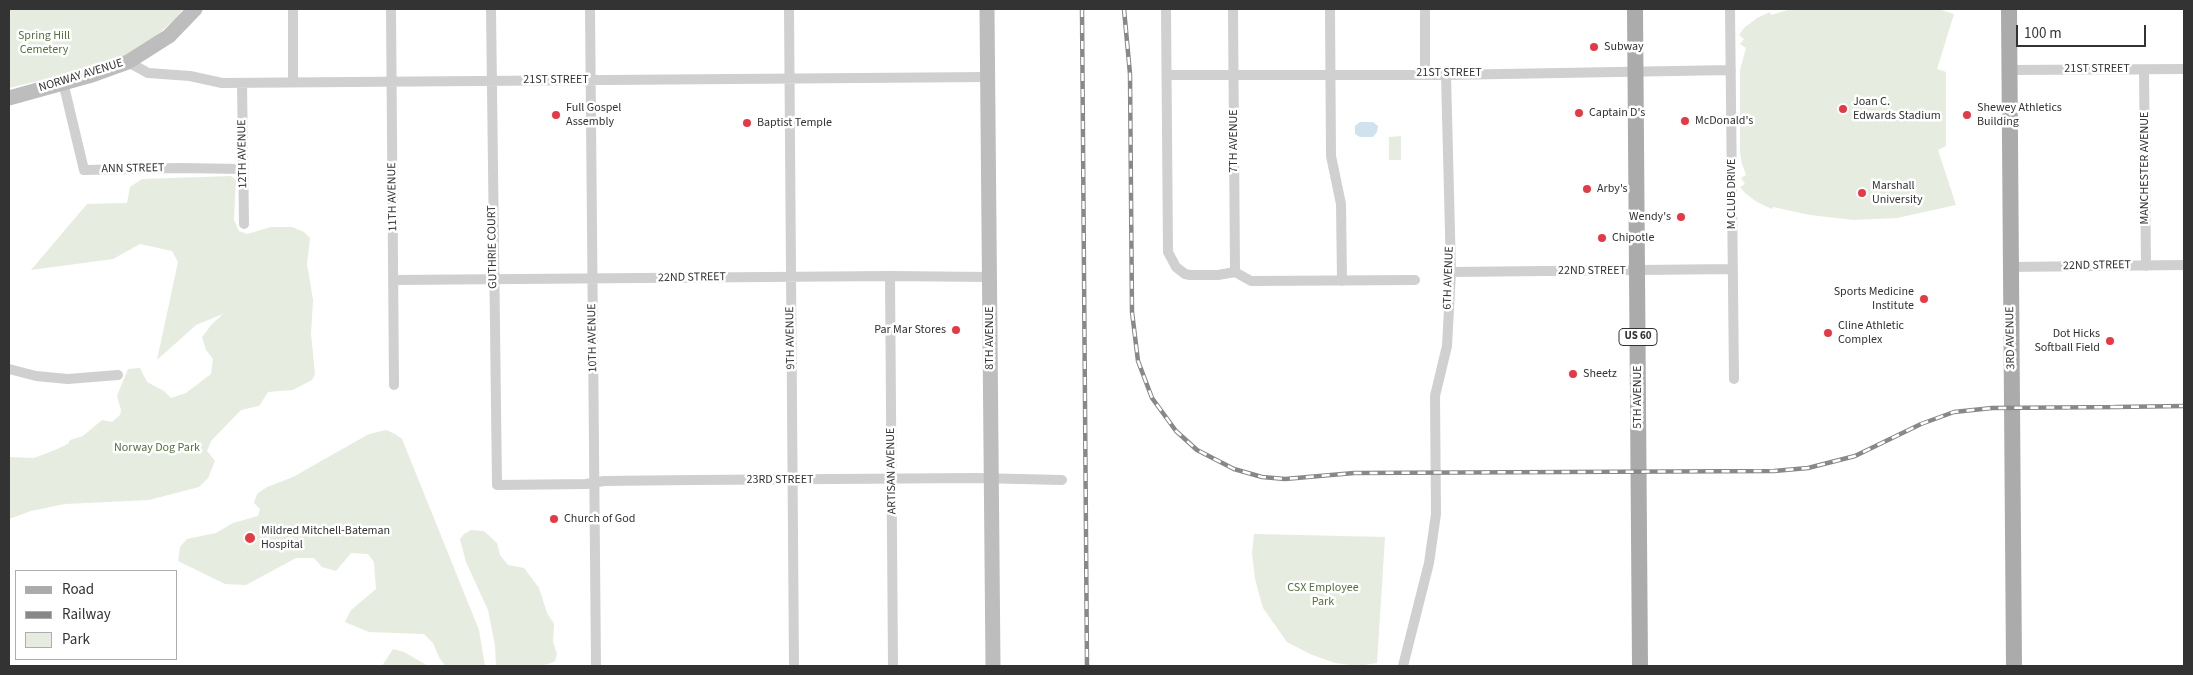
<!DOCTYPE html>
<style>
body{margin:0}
#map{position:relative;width:2193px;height:675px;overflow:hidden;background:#fff;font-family:"Source Sans 3",sans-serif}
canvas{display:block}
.frame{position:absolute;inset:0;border:10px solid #333;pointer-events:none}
.legend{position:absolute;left:15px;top:570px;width:162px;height:90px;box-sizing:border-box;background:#fff;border:1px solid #adadad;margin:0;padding:6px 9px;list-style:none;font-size:15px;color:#333}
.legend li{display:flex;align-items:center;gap:10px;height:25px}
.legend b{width:25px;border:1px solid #adadad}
.scale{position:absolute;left:2016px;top:25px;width:130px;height:22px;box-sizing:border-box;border:2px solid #333;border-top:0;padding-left:6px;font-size:15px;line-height:18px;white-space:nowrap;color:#333;-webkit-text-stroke:4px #fff;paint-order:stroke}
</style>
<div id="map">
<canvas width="2193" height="675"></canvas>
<div class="frame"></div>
<ul class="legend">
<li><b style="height:6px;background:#ababab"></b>Road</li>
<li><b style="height:6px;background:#888"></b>Railway</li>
<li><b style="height:14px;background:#e6ecdf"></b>Park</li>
</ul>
<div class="scale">100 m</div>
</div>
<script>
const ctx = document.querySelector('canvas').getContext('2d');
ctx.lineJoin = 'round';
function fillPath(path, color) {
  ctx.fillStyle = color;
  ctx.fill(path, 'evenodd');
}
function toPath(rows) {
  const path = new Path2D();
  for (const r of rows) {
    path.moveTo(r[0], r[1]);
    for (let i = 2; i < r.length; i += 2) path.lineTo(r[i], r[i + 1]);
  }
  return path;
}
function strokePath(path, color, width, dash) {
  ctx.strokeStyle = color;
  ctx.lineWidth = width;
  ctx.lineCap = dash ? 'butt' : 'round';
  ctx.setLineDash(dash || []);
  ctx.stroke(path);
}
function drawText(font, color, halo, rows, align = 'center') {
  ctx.font = font + ' "Source Sans 3",sans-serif';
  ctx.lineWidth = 5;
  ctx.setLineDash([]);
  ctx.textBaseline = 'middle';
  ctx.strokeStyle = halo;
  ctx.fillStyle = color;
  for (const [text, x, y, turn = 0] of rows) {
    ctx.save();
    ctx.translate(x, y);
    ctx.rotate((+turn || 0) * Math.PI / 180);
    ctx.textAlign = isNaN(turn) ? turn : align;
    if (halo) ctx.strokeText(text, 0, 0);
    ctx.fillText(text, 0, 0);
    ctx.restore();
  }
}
fillPath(toPath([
 [9,9,183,9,175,19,148,43,109,64,9,88],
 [1791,9,1938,9,1954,14,1937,69,1946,72,1946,146,1938,150,1956,205,1897,218,1853,220,1810,215,1773,207,1772,209,1757,202,1745,193,1740,187,1745,184,1741,178,1746,175,1742,164,1740,152,1740,70,1746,48,1740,44,1744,39,1739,35,1744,28,1757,18,1770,12,1771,15],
 [1401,136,1401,160,1389,160,1389,137],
 [231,176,236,180,234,220,239,231,247,234,271,227,292,227,304,232,310,238,307,264,313,300,311,334,315,374,312,380,293,390,268,392,259,406,241,410,211,441,207,451,215,461,208,478,199,487,149,500,65,504,31,511,9,519,9,457,34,458,55,450,68,444,70,440,83,436,102,420,112,422,120,415,121,410,117,396,128,369,140,368,147,382,164,391,171,398,186,393,211,374,213,359,206,350,202,337,212,324,223,314,196,325,157,360,178,262,172,251,140,244,113,259,31,270,87,204,127,203,130,187,142,179],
 [386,430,395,434,402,439,479,630,485,666,445,666,439,657,433,643,424,634,369,632,345,622,351,610,376,589,374,562,368,554,351,553,336,571,322,567,314,558,296,558,246,585,225,584,178,561,180,547,187,539,216,533,233,523,258,516,260,509,254,503,257,494,267,487,293,477,369,434],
 [471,530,484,531,497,543,500,555,508,565,524,568,539,588,547,613,554,624,553,642,557,654,555,661,549,664,535,666,496,666,495,645,488,610,466,562,460,539,464,534],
 [1254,534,1385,537,1377,663,1358,666,1335,663,1310,654,1287,642,1263,608,1255,579,1252,553],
 [393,649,404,652,428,666,382,666]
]), '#e6ecdf');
fillPath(toPath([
 [1360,122,1373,122,1378,126,1377,132,1373,137,1360,137,1355,134,1355,126]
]), '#cfe2ee');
strokePath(toPath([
 [293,9,293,82],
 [391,9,394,385],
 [491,9,497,485,586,484,604,481,693,480,976,478,1062,480],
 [590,9,596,666],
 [789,9,794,666],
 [1166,9,1168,252,1176,267,1185,274,1190,275,1218,275,1235,272,1251,281,1415,280],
 [1233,9,1235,272],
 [1330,9,1331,156,1341,204,1342,281],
 [1425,9,1425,73],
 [1730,9,1734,379],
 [128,62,148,73,190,76,222,83,988,77],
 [2144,69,2146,266],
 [2009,70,2184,69],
 [1167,75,1446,75,1731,70],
 [63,82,84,170,180,168,243,169],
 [242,83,244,224],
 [2010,267,2184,265],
 [1451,272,1733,269],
 [890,276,893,666],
 [394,280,890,276,989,277],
 [9,369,36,376,68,379,118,375],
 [1403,666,1429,563,1436,514,1435,396,1447,346,1451,272,1446,75]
]), '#d0d0d0', 10);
strokePath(toPath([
 [987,9,993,666],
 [9,98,92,75,128,62,169,36,195,9]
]), '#bdbdbd', 15);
strokePath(toPath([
 [1635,9,1640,666],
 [2009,9,2014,666]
]), '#ababab', 16);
const rail = toPath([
 [1082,9,1087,666],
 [1124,9,1130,74,1132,312,1138,361,1152,398,1176,431,1197,450,1234,469,1262,477,1285,479,1354,473,1774,471,1808,468,1855,456,1921,424,1954,412,1992,408,2121,407],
 [2115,407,2184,406]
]);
strokePath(rail, '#888', 4.5);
strokePath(rail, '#fff', 2.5, [8]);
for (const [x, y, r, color] of [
 [1594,47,5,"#e63946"],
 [1843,109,5,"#e63946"],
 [1579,113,5,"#e63946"],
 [556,115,5,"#e63946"],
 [1967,115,5,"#e63946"],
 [1685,121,5,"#e63946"],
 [747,123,5,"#e63946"],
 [1587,189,5,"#e63946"],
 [1862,193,5,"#e63946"],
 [1681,217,5,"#e63946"],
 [1602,238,5,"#e63946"],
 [1924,299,5,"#e63946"],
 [956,330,5,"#e63946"],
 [1828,333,5,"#e63946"],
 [2110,341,5,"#e63946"],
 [1573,374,5,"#e63946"],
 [554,519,5,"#e63946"],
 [250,538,6,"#e63946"]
]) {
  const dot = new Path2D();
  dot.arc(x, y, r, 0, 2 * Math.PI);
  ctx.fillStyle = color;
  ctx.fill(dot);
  strokePath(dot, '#fff', 2);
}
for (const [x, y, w] of [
 [1638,337,38]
]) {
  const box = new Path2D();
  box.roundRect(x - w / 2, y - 8.5, w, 17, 4);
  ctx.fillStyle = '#fff';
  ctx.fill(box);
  strokePath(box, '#333', 1);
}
drawText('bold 11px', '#333', null, [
 ["US 60",1638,337]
]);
drawText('12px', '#56703f', '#fff', [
 ["Spring Hill",44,36],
 ["Cemetery",44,50],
 ["Norway Dog Park",157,448],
 ["CSX Employee",1323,588],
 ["Park",1323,602]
]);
drawText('12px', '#333', '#fff', [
 ["Subway",1604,47],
 ["Joan C.",1853,102],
 ["Edwards Stadium",1853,116],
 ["Full Gospel",566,108],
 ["Assembly",566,122],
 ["Shewey Athletics",1977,108],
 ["Building",1977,122],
 ["Captain D's",1589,113],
 ["McDonald's",1695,121],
 ["Baptist Temple",757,123],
 ["Marshall",1872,186],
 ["University",1872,200],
 ["Arby's",1597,189],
 ["Wendy's",1671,217,"right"],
 ["Chipotle",1612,238],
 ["Sports Medicine",1914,292,"right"],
 ["Institute",1914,306,"right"],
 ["Cline Athletic",1838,326],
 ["Complex",1838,340],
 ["Par Mar Stores",946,330,"right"],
 ["Dot Hicks",2100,334,"right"],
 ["Softball Field",2100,348,"right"],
 ["Sheetz",1583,374],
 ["Church of God",564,519],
 ["Mildred Mitchell-Bateman",261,531],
 ["Hospital",261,545]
], 'left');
drawText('12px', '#333', '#fff', [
 ["21ST STREET",2097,69],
 ["21ST STREET",1449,73],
 ["NORWAY AVENUE",81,76,-17],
 ["21ST STREET",556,80],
 ["7TH AVENUE",1234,141,-90],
 ["12TH AVENUE",243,154,-91],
 ["MANCHESTER AVENUE",2145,168,-90],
 ["ANN STREET",133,169,-1],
 ["M CLUB DRIVE",1732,194,-90],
 ["11TH AVENUE",393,197,-91],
 ["GUTHRIE COURT",493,247,-91],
 ["22ND STREET",2097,266,-1],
 ["22ND STREET",1592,271],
 ["22ND STREET",692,278,-1],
 ["6TH AVENUE",1449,278,-88],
 ["10TH AVENUE",593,338,-91],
 ["9TH AVENUE",791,338,-91],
 ["8TH AVENUE",990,338,-90],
 ["3RD AVENUE",2011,338,-91],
 ["5TH AVENUE",1638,397,-90],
 ["ARTISAN AVENUE",892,471,-91],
 ["23RD STREET",780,480]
]);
</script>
